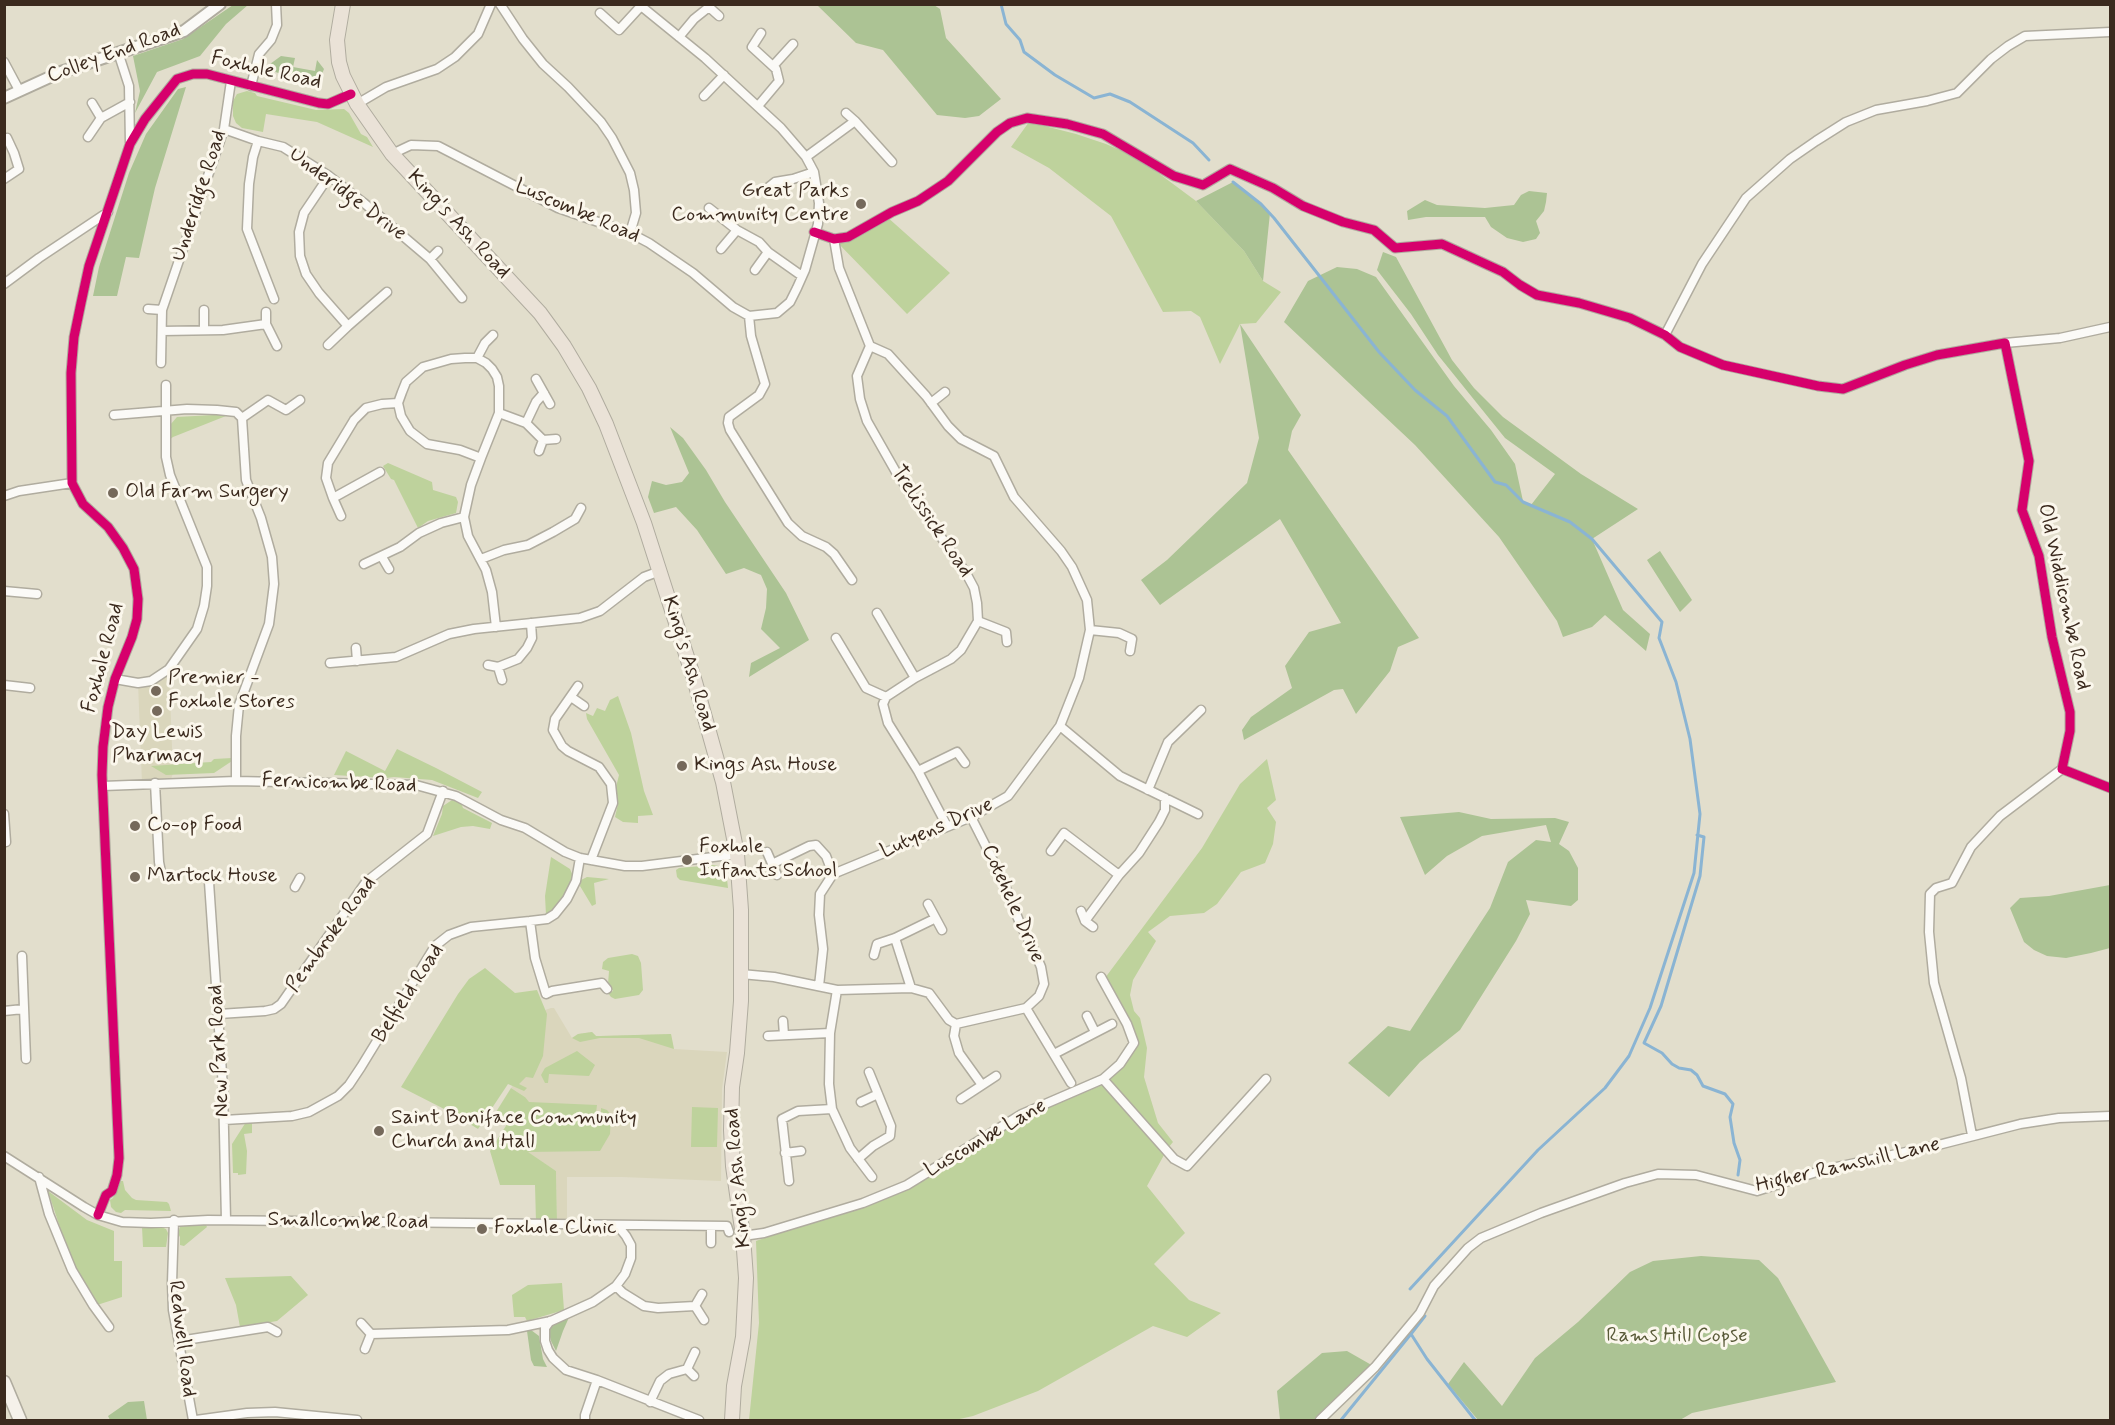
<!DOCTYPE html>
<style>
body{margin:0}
#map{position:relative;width:2115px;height:1425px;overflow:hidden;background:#e2decc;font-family:Mynerve,sans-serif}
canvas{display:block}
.frame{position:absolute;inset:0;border:6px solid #3b2a1e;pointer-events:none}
</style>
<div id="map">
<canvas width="2115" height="1425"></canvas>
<div class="frame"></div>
</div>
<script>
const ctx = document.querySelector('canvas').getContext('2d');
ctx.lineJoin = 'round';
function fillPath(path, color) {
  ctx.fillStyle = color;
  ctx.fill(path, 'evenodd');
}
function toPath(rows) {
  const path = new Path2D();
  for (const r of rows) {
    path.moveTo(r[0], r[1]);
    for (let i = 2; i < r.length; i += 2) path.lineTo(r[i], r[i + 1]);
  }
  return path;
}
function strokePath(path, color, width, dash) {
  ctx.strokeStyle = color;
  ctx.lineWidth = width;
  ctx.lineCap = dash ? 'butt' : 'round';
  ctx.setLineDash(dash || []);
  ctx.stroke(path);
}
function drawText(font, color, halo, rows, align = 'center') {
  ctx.font = font + ' Mynerve,sans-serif';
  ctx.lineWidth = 6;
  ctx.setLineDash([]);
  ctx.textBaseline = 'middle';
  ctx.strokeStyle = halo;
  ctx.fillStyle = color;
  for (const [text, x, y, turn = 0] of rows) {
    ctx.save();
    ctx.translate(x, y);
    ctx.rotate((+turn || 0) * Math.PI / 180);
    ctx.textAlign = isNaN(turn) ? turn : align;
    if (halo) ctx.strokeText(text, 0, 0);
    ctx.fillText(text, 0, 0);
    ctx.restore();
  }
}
fillPath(toPath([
 [169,669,173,773,170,782,142,783,138,683],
 [551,1008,554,1008,572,1038,578,1034,592,1032,596,1036,600,1036,671,1034,674,1049,727,1052,722,1089,721,1181,622,1177,567,1177,567,1222,557,1222,556,1171,527,1152,525,1097,511,1088,521,1075,545,1010]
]), '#dad6bc');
fillPath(toPath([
 [247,91,255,93,257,96,316,110,344,109,349,113,361,134,367,137,373,147,317,122,266,114,263,132,242,128,236,123,233,116,233,101,237,94],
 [1029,122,1076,134,1106,144,1138,158,1196,201,1244,251,1263,281,1281,292,1256,323,1240,324,1220,364,1200,317,1191,311,1163,312,1111,216,1049,168,1011,147],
 [886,216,950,273,907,314,834,239],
 [231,414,173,437,169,440,170,425,177,417],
 [388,463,432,482,433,490,456,497,458,502,456,513,428,521,418,528,394,480,391,479,383,466],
 [618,696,631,733,644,791,653,815,638,816,638,823,623,822,615,817,618,804,616,787,619,775,587,719,586,713,593,716,597,708,605,711,610,700],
 [397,749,436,768,482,792,478,798,432,780,394,777,386,778,334,775,346,751,385,771],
 [232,758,232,761,214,773,166,775,151,766,211,762,214,759],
 [1267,759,1276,800,1267,808,1276,822,1273,844,1265,863,1241,872,1217,904,1204,913,1170,916,1148,932,1156,941,1133,980,1130,995,1134,1011,1140,1018,1147,1048,1144,1077,1158,1123,1173,1142,1168,1148,1106,1080,1136,1045,1128,1021,1114,992,1105,978,1202,848,1240,784],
 [452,800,461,803,463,808,492,823,490,829,473,826,461,827,433,836,442,814,443,806],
 [551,857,570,869,573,876,562,899,553,911,546,915,545,896],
 [713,865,724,867,726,870,728,888,680,880,677,877,676,870,679,868],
 [587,877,609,879,594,883,596,904,592,906,580,886,581,880],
 [632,954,638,956,641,963,643,990,639,995,615,999,611,997,608,993,613,991,608,984,609,971,602,969,603,962,608,958],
 [485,968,515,993,537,990,547,1014,543,1056,533,1078,526,1077,519,1084,527,1088,524,1091,508,1084,478,1129,452,1113,401,1087,458,994,469,979],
 [592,1032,596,1036,600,1036,671,1034,674,1049,639,1038,600,1038,580,1042,572,1038,578,1034],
 [577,1051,595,1065,589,1076,549,1074,548,1083,545,1083,541,1075,545,1068],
 [1102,1085,1164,1155,1147,1186,1185,1233,1154,1264,1189,1300,1221,1313,1187,1337,1153,1326,1038,1391,973,1416,955,1420,749,1420,759,1323,756,1241,908,1187,1024,1118],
 [511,1088,525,1097,529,1102,597,1105,596,1113,601,1113,601,1108,607,1110,611,1115,610,1134,600,1151,528,1152,556,1171,557,1222,536,1222,535,1185,500,1185,490,1151,509,1121,496,1112],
 [692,1107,718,1108,717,1147,691,1147],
 [246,1122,252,1122,252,1133,244,1134,247,1151,246,1174,238,1175,238,1173,233,1173,232,1144],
 [121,1181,123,1181,125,1190,132,1198,136,1200,167,1202,169,1204,171,1211,125,1210,121,1213,116,1212,111,1207,110,1200,113,1198],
 [48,1191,87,1220,114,1231,114,1261,122,1261,122,1297,97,1305,70,1258],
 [195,1224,206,1225,207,1227,184,1246,180,1245,180,1237,178,1234,180,1227,182,1225],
 [159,1226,166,1229,168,1233,166,1247,143,1247,142,1227],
 [291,1276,308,1295,277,1321,240,1327,236,1305,225,1278],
 [562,1283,564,1310,527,1321,525,1317,514,1317,512,1295,528,1285]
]), '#bed29c');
fillPath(toPath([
 [233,5,248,5,226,24,200,56,157,72,135,113,140,91,133,56,183,39],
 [817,5,934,5,940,9,946,38,1001,99,979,116,965,118,937,115,883,50,856,43],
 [281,56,295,58,293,67,315,71,317,60,324,69,320,79,284,75,270,70,270,64],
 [186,87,155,188,139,258,126,257,117,296,93,296,99,267,129,173,146,134,178,89],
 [1233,182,1261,204,1270,213,1263,281,1244,251,1196,201],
 [1529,191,1547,193,1546,202,1544,211,1536,221,1540,233,1536,239,1523,242,1507,238,1491,227,1485,217,1426,217,1408,220,1407,211,1425,200,1437,205,1485,208,1514,205,1521,195],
 [1383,252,1396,257,1452,360,1474,388,1503,417,1581,474,1638,509,1592,539,1623,610,1650,634,1646,651,1605,615,1592,627,1563,637,1557,621,1499,537,1415,445,1284,322,1308,281,1337,267,1357,269,1376,277,1454,386,1491,430,1515,464,1523,501,1531,505,1555,474,1505,438,1438,355,1411,314,1377,270],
 [1240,324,1301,415,1292,431,1288,450,1419,638,1398,647,1390,671,1356,714,1343,689,1334,690,1244,740,1242,730,1251,717,1292,688,1285,666,1309,632,1341,623,1280,519,1160,605,1141,580,1167,560,1247,483,1259,438],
 [670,427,683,438,706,470,725,502,786,593,809,640,749,677,751,663,780,648,761,629,766,608,767,589,761,575,744,568,726,574,697,530,676,507,654,513,648,497,652,481,666,485,682,482,689,473],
 [1660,551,1692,600,1680,612,1647,560],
 [1459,812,1491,819,1555,818,1569,822,1559,844,1569,851,1578,868,1578,900,1571,906,1526,900,1530,914,1516,941,1460,1030,1420,1062,1389,1097,1348,1063,1388,1026,1410,1031,1490,908,1508,862,1536,840,1551,842,1546,825,1482,836,1447,856,1425,875,1400,817],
 [2110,885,2110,948,2091,953,2066,958,2047,956,2034,950,2024,942,2010,908,2020,898,2049,896],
 [1701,1256,1759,1260,1778,1278,1836,1382,1692,1413,1680,1420,1478,1420,1448,1384,1464,1362,1502,1406,1535,1358,1578,1322,1630,1272,1653,1261],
 [570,1315,563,1331,556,1351,551,1341,548,1329,550,1325],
 [531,1330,539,1336,543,1359,547,1367,534,1366,531,1360,527,1331],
 [1347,1351,1375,1367,1320,1420,1280,1420,1277,1391,1322,1353],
 [144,1401,147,1420,110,1420,108,1416,128,1402]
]), '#acc394');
strokePath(toPath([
 [1001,4,1006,24,1020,40,1024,52,1055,75,1094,98,1110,94,1130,102,1193,143,1209,160],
 [1233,182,1261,204,1274,218,1379,352,1415,390,1447,416,1495,482,1506,485,1523,502,1570,522,1592,539,1662,622,1659,638,1676,682,1690,739,1700,814,1694,873,1650,1008,1629,1056,1605,1088,1538,1150,1410,1289],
 [1697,835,1704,837,1700,876,1661,1006,1644,1043,1662,1053,1672,1064,1679,1068,1691,1070,1697,1075,1703,1086,1725,1094,1733,1104,1730,1117,1734,1143,1740,1160,1738,1175],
 [1425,1316,1411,1334,1427,1359,1475,1420],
 [1341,1420,1411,1334]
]), '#8ab4d3', 3);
const minor = toPath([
 [500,4,523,39,543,64,568,87,601,122,612,138,630,173,634,190,636,213,630,233],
 [600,13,619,30,641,6,705,58,781,128,806,157,814,172,819,203,818,224,805,270,797,288,790,302,777,313,749,316],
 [679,37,694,19,709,7,719,16],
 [118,52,129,86,130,144],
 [4,62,19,90],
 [773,66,793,44],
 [251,86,259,54,271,40,277,25,276,4],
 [704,96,724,75],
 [92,103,101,118],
 [357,104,386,87,437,69,455,57,478,34,491,4],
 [758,106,779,81,776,69,752,47,761,33],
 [846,113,855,121],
 [224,129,258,141,283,147,329,176,364,203,430,259,462,298],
 [88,137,101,118,130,102],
 [258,141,253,157,249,184,247,229,274,299],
 [392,154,411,145,438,146,558,208,630,233,649,243,693,273,733,307,749,316],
 [806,157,855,121,892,162],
 [329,176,304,213,299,232,300,256,306,274,319,293,348,326,387,292],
 [4,179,19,169,14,153,7,138],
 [765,190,775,182,793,179,814,172],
 [709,208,737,230,759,242,768,252,802,276],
 [814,232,834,239,848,237,892,212,918,201,948,181,997,132,1010,123,1027,118,1067,124,1103,134,1174,176,1203,185,1230,169,1273,188,1303,206,1343,222,1374,230,1395,248,1442,244,1503,272,1520,285,1537,295,1579,303,1630,318,1665,335,1680,347,1723,365,1818,386,1843,389,1905,365,1937,355,2005,343,2029,461,2022,510,2039,556,2052,637,2070,712,2070,731,2062,769,2110,788],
 [721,249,737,230],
 [430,259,438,251],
 [755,270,768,252],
 [4,284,39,258,108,212],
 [148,309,162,310],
 [749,316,751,336,765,384,759,395,729,417,728,423,730,430,788,523,802,536,826,547,834,554,852,580],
 [266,324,277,346],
 [204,330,204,310],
 [162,331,223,330,266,324,266,312],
 [1665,335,1702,264,1746,198,1790,159,1816,141,1846,122,1876,110,1927,101,1957,93,1991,59,2008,46,2025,36,2110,32],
 [2005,343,2060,338,2110,327],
 [328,345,348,326],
 [870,346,857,376,860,399,867,421,896,472,966,573,974,588,977,603,978,621,961,650,951,659,915,678,886,697,883,704,888,723,918,771,947,826],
 [477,358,485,343,493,335],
 [161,363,162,310,224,129,231,81],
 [536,379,550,404],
 [931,403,945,392],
 [499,413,526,423,536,402,544,393],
 [114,415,187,409,217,410,236,412,242,418],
 [526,423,543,440,556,439],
 [539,451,543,440],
 [481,458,499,413,499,386,497,377,492,369,486,363,477,358,465,358,451,359,423,367,406,382,402,392,398,403,401,416,410,431,427,444,460,450,481,458,471,485,464,517,468,536,486,570,492,592,496,627],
 [380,472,333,498,326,478,328,463,354,420,366,408,382,404,398,403],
 [4,496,19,491,72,483],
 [333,498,341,516],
 [382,557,389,569],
 [481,559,504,550,528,545,553,532,575,519,581,508],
 [364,564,400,547,419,533,441,523,464,517],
 [4,591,37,594],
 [877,613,915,678],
 [978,621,1006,632,1007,642],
 [1090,630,1119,633,1132,639,1130,651],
 [836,638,866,688,886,697],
 [356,648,357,661],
 [330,663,396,657,449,634,474,629,580,618,600,611,644,577,660,571],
 [488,665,498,667,518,659,527,648,532,638,531,623],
 [498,667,502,680],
 [115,679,138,683,151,681,169,669,197,629,204,606,207,586,207,567,170,475,166,457,166,385],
 [4,685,30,688],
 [578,686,555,719,553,730,562,746,568,751,599,767,611,784,613,803,591,860],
 [571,697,584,706],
 [1060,726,1120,776,1198,814],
 [918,771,957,752,965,763],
 [236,781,236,736,239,705,269,624,274,584,272,557,261,518,246,480,242,418,268,400,286,410,300,400],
 [155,783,159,862,161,872],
 [103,786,236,781,416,785,456,796,501,820,525,828,565,852,580,858,625,866,642,866,737,854],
 [1148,790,1168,742,1201,710],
 [4,814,6,842],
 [1051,851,1064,833,1119,875],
 [767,852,777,875],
 [772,864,809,846,816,845,826,856,833,874],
 [209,882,223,1088,226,1220],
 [295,887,300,878],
 [928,904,942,930],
 [1081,911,1085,921,1093,927],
 [530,921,535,958,546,994,552,991,602,983,607,989],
 [1085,921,1119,875,1139,853,1159,822,1165,810,1165,798],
 [895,938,911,988],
 [874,955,877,944,895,938,934,919],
 [22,956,26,1059],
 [741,974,774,977,837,990,911,988,929,993,949,1020,956,1024,1026,1008,1039,996,1044,984,1041,967,1033,948,1021,926,1002,878,971,817],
 [819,986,823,949,819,915,820,894,833,874,971,817,1008,796,1060,726,1079,678,1090,630,1087,600,1072,567,1061,551,1014,497,994,456,961,439,948,426,926,396,888,354,870,346,839,268,834,239],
 [837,990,830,1033,829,1084,832,1109,850,1148,872,1177],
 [1026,1008,1071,1083],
 [4,1011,23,1009],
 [219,1014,265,1011,274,1009,281,1004,366,882,427,834,443,791],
 [1087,1016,1095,1032],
 [783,1021,784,1035],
 [956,1024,954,1036,959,1053,982,1085],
 [768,1036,830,1033],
 [1054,1054,1112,1024],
 [1103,1079,1174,1159,1187,1166,1266,1079],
 [961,1099,996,1076],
 [861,1102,878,1094],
 [224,1120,292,1116,309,1112,338,1096,349,1085,361,1067,435,946,449,935,471,927,530,921,547,919,555,914,567,899,576,881,580,858],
 [1972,1135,1961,1078,1934,983,1929,932,1930,894,1936,888,1952,883,1971,847,2000,816,2062,769],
 [785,1153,801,1151],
 [4,1156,84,1207,98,1215,122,1222,151,1223,208,1220,727,1226,729,1232],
 [858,1159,873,1146,890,1136,891,1126,869,1072],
 [39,1177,49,1214,72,1270,93,1305,109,1327],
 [789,1181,782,1119,798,1111,832,1109],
 [98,1215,106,1195,112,1191,117,1175,119,1158,102,775,103,747,108,707,115,679,132,637,137,619,138,599,134,569,123,548,108,527,83,504,72,483,71,373,74,337,81,303,89,266,130,144,145,119,177,79,193,74,207,74,319,103,328,104,351,94],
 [174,1220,172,1283,173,1310,193,1420],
 [711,1227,711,1243],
 [743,1236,764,1233,863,1203,907,1185,1022,1114,1103,1079,1120,1064,1134,1043,1127,1024,1101,977],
 [616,1286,623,1293,644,1306,658,1308,695,1306,702,1294],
 [695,1306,704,1320],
 [550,1321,545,1328,545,1341,548,1350,553,1358,566,1370,597,1380,699,1420],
 [361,1323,371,1334],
 [179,1341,268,1327,277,1332],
 [365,1349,371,1334,508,1330,551,1321,593,1302,616,1286,625,1274,631,1258,631,1245,626,1236,618,1226],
 [687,1369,695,1352],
 [650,1402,660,1381,669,1374,687,1369,694,1376],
 [196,1420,247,1413,275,1412,357,1420],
 [585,1420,585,1415,597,1380],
 [1320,1420,1375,1367,1420,1313,1434,1286,1468,1248,1481,1238,1541,1213,1625,1183,1658,1174,1696,1175,1757,1191,1823,1170,1938,1145,2020,1124,2059,1118,2110,1116]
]);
const tertiary = toPath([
 [4,98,61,72,184,31,220,4]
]);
const secondary = toPath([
 [4,1382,20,1420]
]);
const trunk = toPath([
 [343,4,337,40,339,62,343,76,357,104,392,154,540,313,564,346,589,388,606,424,644,523,695,682,723,782,737,854,741,910,741,1001,737,1053,732,1087,731,1130,733,1166,743,1236,746,1278,743,1337,734,1386,732,1420]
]);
strokePath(minor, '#b0ac9f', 11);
strokePath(tertiary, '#b0ac9f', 14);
strokePath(secondary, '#b0ac9f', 15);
strokePath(trunk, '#b0ac9f', 16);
strokePath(minor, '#fbfaf7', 8);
strokePath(tertiary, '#fbfaf7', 10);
strokePath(secondary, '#f5f1ea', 12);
strokePath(trunk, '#eae2d7', 14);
strokePath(toPath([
 [814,232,834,239,848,237,892,212,918,201,948,181,997,132,1010,123,1027,118,1067,124,1103,134,1174,176,1203,185,1230,169,1273,188,1303,206,1343,222,1374,230,1395,248,1442,244,1503,272,1520,285,1537,295,1579,303,1630,318,1665,335,1680,347,1723,365,1818,386,1843,389,1905,365,1937,355,2005,343,2029,461,2022,510,2039,556,2052,637,2070,712,2070,731,2062,769,2110,788],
 [98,1215,106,1195,112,1191,117,1175,119,1158,102,775,103,747,108,707,115,679,132,637,137,619,138,599,134,569,123,548,108,527,83,504,72,483,71,373,74,337,81,303,89,266,130,144,145,119,177,79,193,74,207,74,319,103,328,104,351,94]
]), '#d6006c', 9);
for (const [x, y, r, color] of [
 [861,204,6,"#75695b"],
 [113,493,6,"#75695b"],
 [156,691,6,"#75695b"],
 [157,711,6,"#75695b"],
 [682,766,6,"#75695b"],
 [135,826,6,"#75695b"],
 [687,860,6,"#75695b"],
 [135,877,6,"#75695b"],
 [379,1131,6,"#75695b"],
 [482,1229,6,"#75695b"]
]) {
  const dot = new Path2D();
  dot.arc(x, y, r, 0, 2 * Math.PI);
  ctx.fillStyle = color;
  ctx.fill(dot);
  strokePath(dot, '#fbf7ec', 2);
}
drawText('21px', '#3b2a1e', '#fbf7ec', [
 ["Colley End Road",114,54,-20],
 ["Foxhole Road",266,71,13],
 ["Underidge Drive",347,195,37],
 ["Underidge Road",200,196,-72],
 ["Luscombe Road",577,212,23],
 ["King's Ash Road",458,225,47],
 ["Trelissick Road",931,522,56],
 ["Old Widdicombe Road",2063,597,78],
 ["Foxhole Road",104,658,-75],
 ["King's Ash Road",688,664,73],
 ["Fernicombe Road",339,784,2],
 ["Lutyens Drive",937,829,-24],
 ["Cotehele Drive",1012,904,66],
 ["Pembroke Road",332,935,-54],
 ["Belfield Road",409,994,-57],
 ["New Park Road",220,1051,-93],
 ["Luscombe Lane",986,1139,-30],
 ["Higher Ramshill Lane",1848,1166,-13],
 ["King's Ash Road",739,1178,-95],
 ["Smallcombe Road",348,1222,1],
 ["Redwell Road",181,1339,83]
]);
drawText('21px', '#3b2a1e', '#fbf7ec', [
 ["Great Parks",849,192,"right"],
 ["Community Centre",849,216,"right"],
 ["Old Farm Surgery",125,493],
 ["Premier -",168,679],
 ["Foxhole Stores",168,703],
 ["Day Lewis",157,733,"center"],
 ["Pharmacy",157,757,"center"],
 ["Kings Ash House",694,766],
 ["Co-op Food",147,826],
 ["Foxhole",699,848],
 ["Infants School",699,872],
 ["Martock House",147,877],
 ["Saint Boniface Community",391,1119],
 ["Church and Hall",391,1143],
 ["Foxhole Clinic",494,1229]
], 'left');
drawText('21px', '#595a38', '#fbf7ec', [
 ["Rams Hill Copse",1677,1337]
]);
</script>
